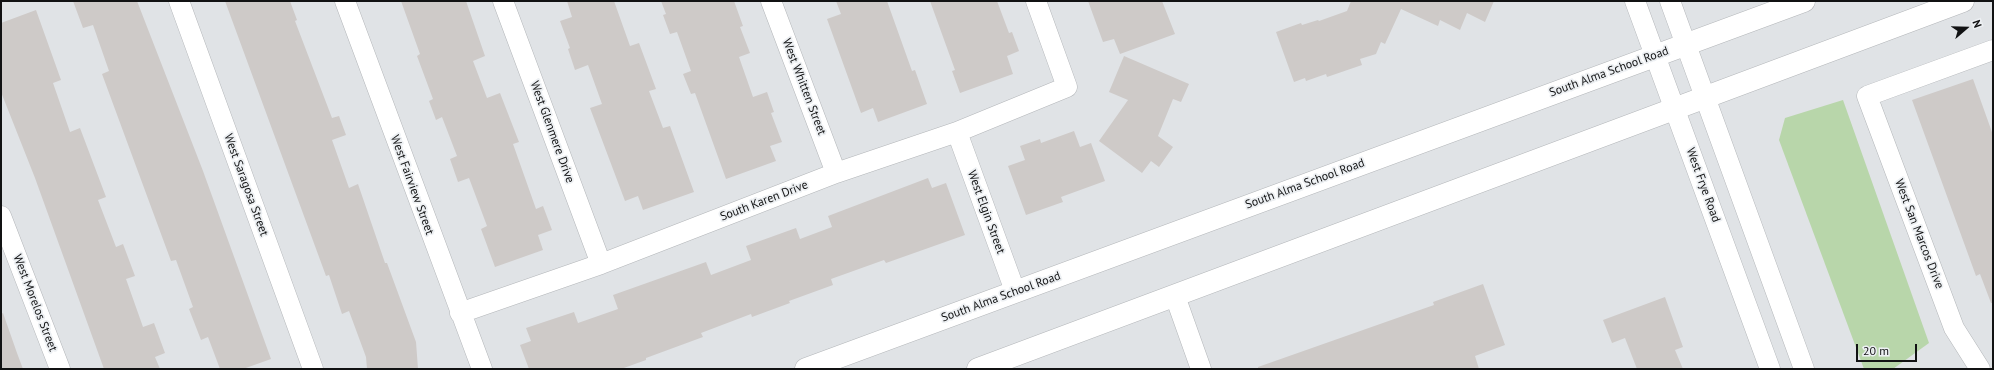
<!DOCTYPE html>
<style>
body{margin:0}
#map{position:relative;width:1994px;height:370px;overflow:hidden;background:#e0e3e6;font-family:"PT Sans",sans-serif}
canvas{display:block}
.frame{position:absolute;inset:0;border:2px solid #111213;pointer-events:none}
.north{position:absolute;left:1946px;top:8px;width:40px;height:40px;-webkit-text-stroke:3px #edf0f3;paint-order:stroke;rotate:70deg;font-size:11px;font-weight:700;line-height:16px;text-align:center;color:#111213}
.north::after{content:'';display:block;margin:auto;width:14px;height:18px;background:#111213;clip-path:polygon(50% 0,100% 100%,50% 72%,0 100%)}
.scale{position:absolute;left:1856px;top:344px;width:61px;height:18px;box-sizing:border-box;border:2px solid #111213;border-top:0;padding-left:5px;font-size:12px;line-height:14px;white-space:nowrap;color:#111213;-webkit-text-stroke:3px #edf0f3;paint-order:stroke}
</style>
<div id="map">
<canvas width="1994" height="370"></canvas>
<div class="frame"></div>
<div class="north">N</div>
<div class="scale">20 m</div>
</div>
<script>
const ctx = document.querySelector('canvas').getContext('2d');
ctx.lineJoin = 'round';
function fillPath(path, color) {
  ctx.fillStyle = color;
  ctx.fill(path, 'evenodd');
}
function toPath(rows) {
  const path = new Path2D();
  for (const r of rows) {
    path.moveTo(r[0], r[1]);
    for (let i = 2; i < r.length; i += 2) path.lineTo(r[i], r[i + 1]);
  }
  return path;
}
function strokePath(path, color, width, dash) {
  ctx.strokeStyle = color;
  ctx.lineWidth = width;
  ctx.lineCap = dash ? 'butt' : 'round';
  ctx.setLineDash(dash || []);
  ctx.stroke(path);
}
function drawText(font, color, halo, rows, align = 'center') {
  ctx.font = font + ' "PT Sans",sans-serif';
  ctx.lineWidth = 3.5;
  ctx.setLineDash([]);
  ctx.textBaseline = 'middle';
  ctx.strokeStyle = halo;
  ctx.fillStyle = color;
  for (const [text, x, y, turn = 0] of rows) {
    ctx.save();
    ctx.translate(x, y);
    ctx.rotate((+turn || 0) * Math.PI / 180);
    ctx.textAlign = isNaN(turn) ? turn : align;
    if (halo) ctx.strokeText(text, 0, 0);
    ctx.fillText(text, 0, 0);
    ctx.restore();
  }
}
fillPath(toPath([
 [1843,100,1929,343,1893,369,1864,369,1779,140,1785,118]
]), '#b8d6aa');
fillPath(toPath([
 [73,1,137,1,203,171,271,359,243,369,220,369,208,337,201,340,189,309,193,307,176,260,171,261,102,74,109,71,93,25,83,28],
 [225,1,290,1,297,20,295,21,332,118,339,116,346,135,332,140,349,188,358,184,385,263,387,263,416,342,418,369,367,369,366,357,349,311,342,314,329,275,326,276],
 [401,1,466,1,485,56,473,61,487,98,500,93,519,142,513,144,536,209,543,206,552,230,538,235,543,250,495,267,481,229,487,226,469,178,458,182,450,159,457,156,442,117,436,120,429,101,433,99,417,56,420,54],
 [567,1,614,1,630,46,639,43,656,89,649,91,663,128,670,126,694,192,643,210,638,196,625,201,590,108,602,104,588,65,575,70,568,49,570,48,560,21,572,17],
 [661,1,734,1,743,26,740,27,750,53,739,57,753,97,767,92,774,112,771,113,782,142,770,146,776,161,726,179,695,93,691,94,683,74,691,71,677,32,670,34,663,15,666,14],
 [836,1,887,1,912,71,915,70,927,104,878,122,873,108,861,113,827,19,841,14],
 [930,1,997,1,1009,33,1012,32,1019,51,1007,56,1013,74,960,93,952,71,955,70],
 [1088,1,1162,1,1175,34,1120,54,1114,39,1103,42],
 [1351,1,1494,1,1485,22,1467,13,1460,30,1440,20,1438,26,1401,9,1385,44,1381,42,1376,54,1360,59,1362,65,1327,77,1326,74,1306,81,1305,78,1294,82,1276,32,1301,23,1302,25,1318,20,1319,21,1347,11],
 [36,10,61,80,53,83,70,132,80,128,106,197,98,200,116,247,123,244,135,276,126,279,143,327,154,323,165,353,155,357,160,369,104,369,35,178,1,92,1,23],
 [1124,56,1189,84,1181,102,1173,99,1158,136,1173,147,1159,167,1151,161,1142,173,1099,141,1128,100,1109,92],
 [1973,79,1993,135,1993,303,1991,303,1980,274,1976,276,1912,100],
 [1074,131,1080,147,1091,143,1105,181,1061,197,1063,202,1026,215,1008,166,1025,160,1020,146,1040,139,1041,143],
 [928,178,932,188,946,183,965,235,886,263,884,260,831,279,833,285,789,301,790,303,752,317,751,314,701,333,703,337,646,358,646,360,621,369,529,369,520,345,531,341,526,328,574,312,578,323,618,309,613,295,706,262,711,275,751,260,746,246,796,228,800,239,832,227,828,216],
 [1483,284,1505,345,1475,356,1479,369,1258,369,1258,367,1434,305,1433,302],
 [1665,297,1683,347,1675,350,1683,369,1637,369,1625,338,1612,343,1603,320],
 [3,313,17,353,23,369,1,369,1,314]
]), '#cecac8');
const minor = toPath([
 [179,1,313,369],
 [345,1,482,369],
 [503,1,601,264],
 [771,1,836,173],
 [1635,1,1770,369],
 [1670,1,1804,369],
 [957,132,1015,291],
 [1,216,60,369],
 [1175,296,1201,369],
 [460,313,601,264,836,173,957,132,1067,87,1036,1],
 [1980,369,1954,328,1867,96,1993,50]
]);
const major = toPath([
 [806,369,1804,1],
 [978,369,1963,1]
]);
strokePath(minor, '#b3b6b9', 21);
strokePath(major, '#b3b6b9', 23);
strokePath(minor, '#fff', 20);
strokePath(major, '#fff', 22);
drawText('12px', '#111213', '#edf0f3', [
 ["South Alma School Road",1609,72,-20],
 ["West Whitten Street",804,87,69],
 ["West Glenmere Drive",552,132,70],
 ["South Alma School Road",1305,184,-20],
 ["West Saragosa Street",246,185,70],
 ["West Fairview Street",412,185,70],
 ["West Frye Road",1703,185,70],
 ["South Karen Drive",764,201,-21],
 ["West Elgin Street",986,212,70],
 ["West San Marcos Drive",1919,234,69],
 ["South Alma School Road",1001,297,-20],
 ["West Morelos Street",35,303,69]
]);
</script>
